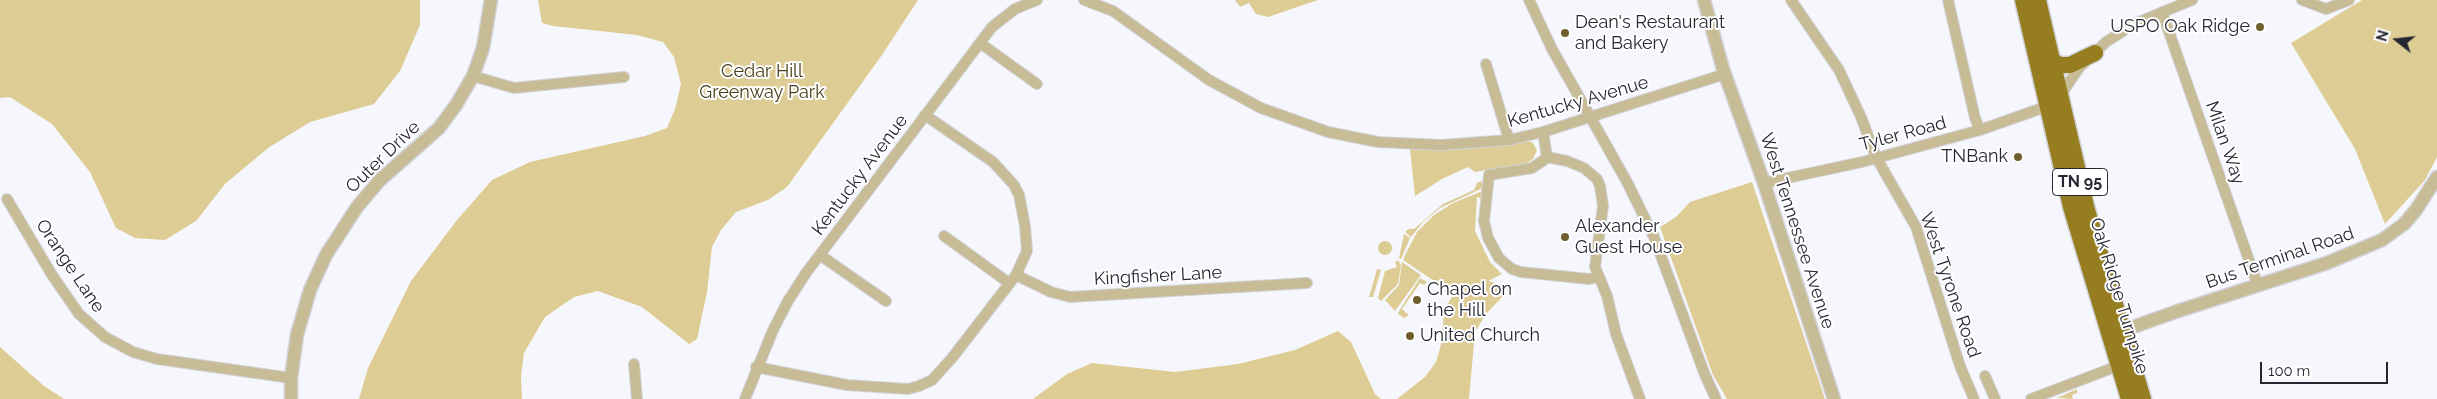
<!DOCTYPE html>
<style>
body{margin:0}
#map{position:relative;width:2437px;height:399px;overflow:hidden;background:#f6f7fd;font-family:Raleway,sans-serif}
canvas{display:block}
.north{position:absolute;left:2372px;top:15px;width:50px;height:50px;-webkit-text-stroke:4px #fff;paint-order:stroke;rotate:286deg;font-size:14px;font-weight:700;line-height:20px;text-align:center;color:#272732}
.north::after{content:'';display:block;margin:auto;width:18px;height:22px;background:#272732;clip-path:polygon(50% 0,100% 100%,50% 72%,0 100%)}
.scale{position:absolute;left:2260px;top:362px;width:128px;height:22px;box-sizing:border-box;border:2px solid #272732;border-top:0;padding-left:6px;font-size:15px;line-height:18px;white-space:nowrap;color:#272732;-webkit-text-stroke:4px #fff;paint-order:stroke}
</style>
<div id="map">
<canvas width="2437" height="399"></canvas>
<div class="north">N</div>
<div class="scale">100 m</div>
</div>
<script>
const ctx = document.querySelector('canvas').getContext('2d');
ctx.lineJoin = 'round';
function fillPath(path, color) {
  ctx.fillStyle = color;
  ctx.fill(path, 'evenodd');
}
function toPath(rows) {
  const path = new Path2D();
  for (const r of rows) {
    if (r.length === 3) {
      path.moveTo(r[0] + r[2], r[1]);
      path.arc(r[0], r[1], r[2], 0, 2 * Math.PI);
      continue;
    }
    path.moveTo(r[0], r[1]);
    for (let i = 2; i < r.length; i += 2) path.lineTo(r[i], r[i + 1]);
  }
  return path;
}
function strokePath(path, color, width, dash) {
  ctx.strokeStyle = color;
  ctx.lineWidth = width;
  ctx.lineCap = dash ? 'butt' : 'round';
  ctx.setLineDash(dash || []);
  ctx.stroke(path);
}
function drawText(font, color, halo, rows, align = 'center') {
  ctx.font = font + ' Raleway,sans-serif';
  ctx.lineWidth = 4;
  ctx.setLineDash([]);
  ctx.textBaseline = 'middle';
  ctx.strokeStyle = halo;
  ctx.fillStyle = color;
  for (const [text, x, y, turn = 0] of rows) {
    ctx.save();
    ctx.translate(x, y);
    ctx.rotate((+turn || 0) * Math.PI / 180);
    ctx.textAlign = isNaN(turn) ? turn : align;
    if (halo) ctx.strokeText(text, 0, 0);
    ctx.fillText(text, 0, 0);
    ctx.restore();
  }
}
fillPath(toPath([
 [0,0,420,0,420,25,400,71,374,104,310,122,268,148,225,184,196,221,165,240,135,238,116,228,90,172,52,124,10,97,0,98],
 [538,0,918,0,882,55,787,187,768,200,736,212,721,230,712,247,707,292,697,339,689,344,642,307,598,291,574,297,545,317,524,353,521,376,522,399,359,399,368,368,411,281,457,220,492,180,530,162,645,136,667,128,675,109,681,84,674,57,663,42,637,35,553,26,542,23],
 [1235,0,1318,0,1268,17,1256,14,1249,3,1240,7],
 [2362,0,2437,0,2437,157,2425,180,2385,224,2355,149,2291,43],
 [1526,141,1532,142,1537,150,1533,159,1527,163,1475,172,1468,167,1442,179,1415,196,1410,149,1470,149],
 [1481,181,1485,187,1440,208,1423,222,1411,237,1405,232,1408,229,1414,229,1443,204,1474,190,1477,183],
 [1752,182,1825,399,1727,399,1713,375,1660,227,1676,217,1690,202],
 [1485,190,1483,199,1477,197,1475,231,1490,262,1502,274,1488,281,1493,282,1505,294,1486,314,1475,332,1469,399,1397,399,1425,377,1436,362,1442,341,1444,310,1456,290,1440,285,1403,260,1405,255,1417,232,1434,215,1453,203],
 [1404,234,1410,238,1401,259,1399,258],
 [1385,248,7],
 [1398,260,1401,265,1398,284,1381,301,1378,298,1385,271,1397,267,1395,262],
 [1402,262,1421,275,1395,311,1385,300,1399,285],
 [1377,269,1381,270,1373,297,1369,297],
 [1420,278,1427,282,1424,285,1420,283,1402,309,1409,315,1404,318,1398,314,1399,311],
 [1338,331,1351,342,1375,394,1381,399,1033,399,1067,374,1092,363,1175,372,1238,364,1295,350],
 [0,347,44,386,64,399,0,399],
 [2077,389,2077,393,2072,395,2073,399,2057,398]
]), '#ddcc94');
const minor = toPath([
 [1084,0,1113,11,1209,80,1261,108,1328,132,1378,142,1441,145,1509,140,1543,132,1725,74],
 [1529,0,1552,49,1627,182,1654,237,1705,375,1716,399],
 [1791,0,1839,70,1861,117,1876,157,1916,227,1960,366,1974,399],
 [1948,0,1975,118,1980,130],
 [2302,0,2326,9,2349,0],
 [2162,12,2258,286],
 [980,43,1037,84],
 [1486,64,1509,140],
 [473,76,514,88,624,77],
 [2060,96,2079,68,2106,42,2134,24,2192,0],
 [1543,132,1547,157,1544,160,1532,168,1489,175,1484,221,1488,238,1499,258,1512,269,1521,272,1589,279,1598,277],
 [1547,157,1567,161,1584,168,1597,179,1600,186,1603,206,1595,267,1607,296,1616,334,1640,399],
 [1764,183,1862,162,1980,130,2048,106],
 [7,199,52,275,79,314,105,337,133,352,157,359,291,378],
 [944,236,1009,283],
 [820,255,886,301],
 [1016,275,1051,292,1070,297,1307,283],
 [634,364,637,399],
 [756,367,847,385,908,389,919,386,932,380,952,358,1016,275,1027,251,1025,226,1019,195,1014,185,993,162,925,115],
 [1985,376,1995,399],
 [745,399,773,330,788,301,806,273,992,27,1015,9,1037,0],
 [2031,399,2123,364]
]);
const tertiary = toPath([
 [1704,0,1723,69,1764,183,1834,399],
 [2116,333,2178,311,2327,263,2382,240,2404,224,2416,210,2437,177],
 [291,399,291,378,297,335,310,290,326,255,357,207,380,180,439,128,456,105,473,76,483,48,491,0]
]);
const trunk = toPath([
 [2023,0,2071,207,2129,399],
 [2038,0,2087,210,2143,399],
 [2052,60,2059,65,2070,65,2095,53]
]);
strokePath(minor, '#d1d2d8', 12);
strokePath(tertiary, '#d1d2d8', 15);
strokePath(trunk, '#d1d2d8', 19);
strokePath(minor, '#c7bc96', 10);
strokePath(tertiary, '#c7bc96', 12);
strokePath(trunk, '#967e20', 16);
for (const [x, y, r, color] of [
 [2260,27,5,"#6e5f2d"],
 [1565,33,5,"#6e5f2d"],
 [2018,157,5,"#6e5f2d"],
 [1565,237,5,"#6e5f2d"],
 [1417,300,5,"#6e5f2d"],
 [1410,336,5,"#6e5f2d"]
]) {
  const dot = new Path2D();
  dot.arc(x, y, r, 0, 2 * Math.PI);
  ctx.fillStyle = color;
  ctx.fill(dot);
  strokePath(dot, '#fff', 2);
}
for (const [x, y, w] of [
 [2080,182,55]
]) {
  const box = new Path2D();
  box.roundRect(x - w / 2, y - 13.5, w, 27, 4);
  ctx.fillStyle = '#fff';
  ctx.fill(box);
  strokePath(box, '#272732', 1);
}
drawText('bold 16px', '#272732', null, [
 ["TN 95",2080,182]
]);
drawText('18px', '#272732', '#fff', [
 ["Dean's Restaurant",1575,23],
 ["and Bakery",1575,44],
 ["USPO Oak Ridge",2250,27,"right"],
 ["TNBank",2008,157,"right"],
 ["Alexander",1575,227],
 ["Guest House",1575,248],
 ["Chapel on",1427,290],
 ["the Hill",1427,311],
 ["United Church",1420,336]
], 'left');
drawText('18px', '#493d16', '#fff', [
 ["Cedar Hill",762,72],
 ["Greenway Park",762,93]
]);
drawText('18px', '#272732', '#fff', [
 ["Kentucky Avenue",1578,102,-16],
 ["Tyler Road",1903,134,-15],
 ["Milan Way",2225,143,71],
 ["Outer Drive",383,157,-44],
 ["Kentucky Avenue",860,175,-53],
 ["West Tennessee Avenue",1797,231,72],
 ["Bus Terminal Road",2280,258,-19],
 ["Orange Lane",70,266,56],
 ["Kingfisher Lane",1158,276,-3],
 ["West Tyrone Road",1950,285,71],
 ["Oak Ridge Turnpike",2119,296,73]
]);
</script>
